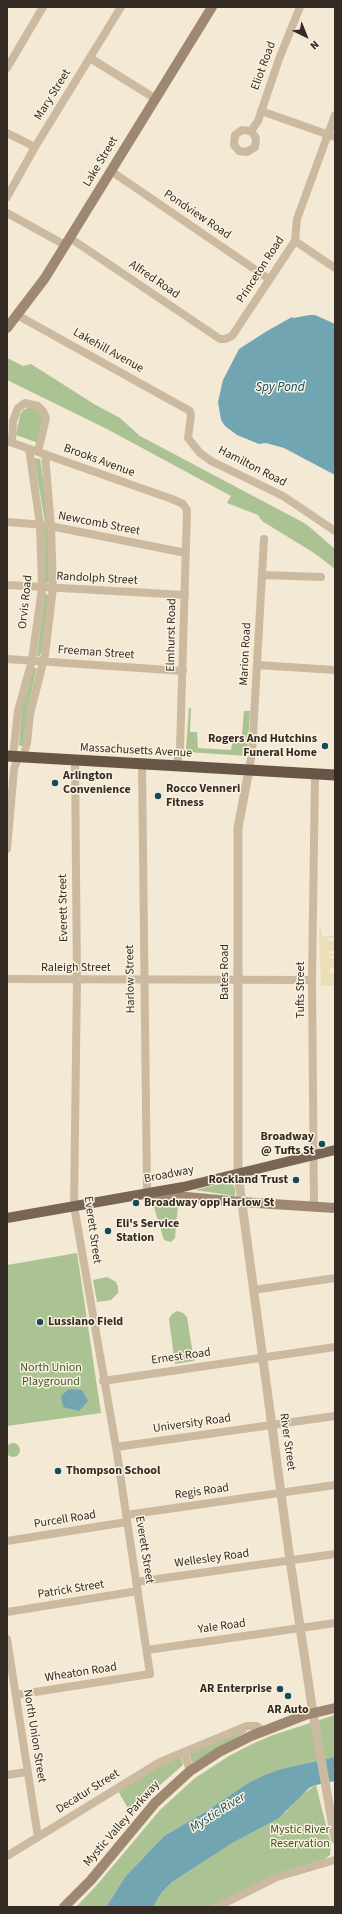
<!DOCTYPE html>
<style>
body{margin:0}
#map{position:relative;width:342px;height:1914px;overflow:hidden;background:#f3e9d4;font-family:"Source Sans 3",sans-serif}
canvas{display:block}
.frame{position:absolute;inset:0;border:8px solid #342b24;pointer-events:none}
.north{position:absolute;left:286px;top:16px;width:40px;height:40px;-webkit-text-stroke:3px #faf2e0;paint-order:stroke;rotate:137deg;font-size:11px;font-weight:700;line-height:16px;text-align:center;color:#342b24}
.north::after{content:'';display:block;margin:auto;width:14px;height:18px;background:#342b24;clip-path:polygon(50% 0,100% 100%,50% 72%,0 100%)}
</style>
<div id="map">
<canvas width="342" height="1914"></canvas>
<div class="frame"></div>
<div class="north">N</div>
</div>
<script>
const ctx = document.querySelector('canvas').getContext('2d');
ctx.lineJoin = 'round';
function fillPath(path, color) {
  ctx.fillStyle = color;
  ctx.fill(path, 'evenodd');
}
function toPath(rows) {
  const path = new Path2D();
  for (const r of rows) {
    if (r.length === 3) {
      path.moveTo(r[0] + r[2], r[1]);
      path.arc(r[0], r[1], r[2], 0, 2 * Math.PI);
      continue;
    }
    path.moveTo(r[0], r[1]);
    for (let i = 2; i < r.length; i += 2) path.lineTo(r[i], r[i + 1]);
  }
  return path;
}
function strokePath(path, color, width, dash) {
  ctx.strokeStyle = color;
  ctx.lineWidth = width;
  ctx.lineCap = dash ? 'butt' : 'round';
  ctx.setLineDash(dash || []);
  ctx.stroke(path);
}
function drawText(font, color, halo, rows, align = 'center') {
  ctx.font = font + ' "Source Sans 3",sans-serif';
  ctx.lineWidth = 3;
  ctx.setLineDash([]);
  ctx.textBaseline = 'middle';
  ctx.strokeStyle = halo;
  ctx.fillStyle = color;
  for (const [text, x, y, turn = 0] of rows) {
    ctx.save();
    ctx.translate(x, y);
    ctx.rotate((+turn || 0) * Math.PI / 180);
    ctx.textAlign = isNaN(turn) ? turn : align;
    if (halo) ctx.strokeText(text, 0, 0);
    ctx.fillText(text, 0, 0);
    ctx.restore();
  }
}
fillPath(toPath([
 [7,358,23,366,31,364,94,404,120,418,140,436,306,524,335,549,335,569,314,553,262,521,258,515,227,503,231,496,107,429,7,380],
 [30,407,37,408,43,414,38,443,16,435,20,415,23,410],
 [34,458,40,459,44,486,48,521,45,522],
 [44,529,49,529,49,582,47,583,45,582],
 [45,593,49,596,43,649,39,657,37,655],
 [33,668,37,668,28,707,24,745,21,746,19,745,22,710],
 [189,708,191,708,190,732,197,732,198,748,231,750,234,735,242,735,244,711,250,711,247,756,187,752,186,749],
 [231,1181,235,1188,235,1196,195,1190],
 [152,1201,178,1204,175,1238,171,1242,164,1240],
 [77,1253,101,1413,7,1426,7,1265],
 [107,1277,116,1282,118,1287,118,1293,111,1300,97,1302,93,1280],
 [177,1311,183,1313,187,1317,194,1361,175,1364,169,1319,172,1314],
 [13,1450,7],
 [335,1715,335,1757,281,1769,248,1783,208,1810,164,1836,125,1877,106,1907,76,1907,96,1886,160,1810,195,1778,229,1756,252,1744,273,1735],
 [247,1730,246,1732,192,1763,189,1753],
 [181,1757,183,1765,152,1792,132,1815,118,1791,162,1764],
 [316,1785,331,1845,330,1855,325,1859,273,1875,210,1907,153,1907,162,1892,172,1882,234,1842,286,1812,300,1796]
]), '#abc293');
fillPath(toPath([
 [335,928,321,929,322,936,335,936,335,938,327,938,327,940,335,941,335,951,327,951,327,953,335,954,335,956,329,956,330,959,335,958,335,968,331,967,329,971,331,974,335,973,335,986,321,986,319,929]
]), '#ecddb9');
fillPath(toPath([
 [310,315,315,315,335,324,335,475,284,448,266,443,259,444,237,435,225,426,221,420,218,402,223,380,239,349,267,331,292,317,293,318],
 [69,1389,82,1390,88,1401,79,1411,63,1407,61,1396],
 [335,1757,335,1781,316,1785,309,1788,279,1818,234,1842,172,1882,162,1892,153,1907,106,1907,125,1877,164,1836,208,1810,248,1783,265,1775,281,1769]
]), '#71a5b2');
strokePath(toPath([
 [90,58,156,99],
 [7,68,43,7],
 [261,111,335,137],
 [251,131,242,130,235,135,234,145,239,151,247,152,255,147,256,138,251,131,258,121,279,59,300,7],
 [7,133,35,147],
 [111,171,269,279],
 [7,197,35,147,121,7],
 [7,213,65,245],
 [70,238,220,339,225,339,232,336,295,241,297,219,335,115],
 [295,241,335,268],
 [17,315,190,411,191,416,188,438,200,453,211,461,283,496,335,531],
 [7,441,172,499,183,504,187,510,180,749,176,767],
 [12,443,13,421,18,408,25,403,38,406,43,411,46,418,38,451],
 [7,522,45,525,186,553],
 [263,575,321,577],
 [7,585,185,595],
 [7,659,183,671],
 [257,665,335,670],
 [13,757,18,711,32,660,42,588,40,524,29,449],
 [23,757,27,743,30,714,45,655,53,588,51,527,45,454],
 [142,765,147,1193],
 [249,770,252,753,264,539],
 [7,849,14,769,18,757],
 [7,979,312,980],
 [314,1206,312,980,315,774],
 [253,1290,335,1278],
 [103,1381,335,1347],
 [116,1447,335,1416],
 [126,1515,335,1485],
 [7,1541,127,1522],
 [136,1582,335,1554],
 [7,1612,138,1591],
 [7,1639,38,1837],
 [147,1650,335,1623],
 [16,1695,150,1674,116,1447,74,1206,77,980,75,760],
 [184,1752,190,1771],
 [7,1775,27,1772],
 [7,1856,160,1762,247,1726,257,1726,263,1731],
 [217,1907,277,1877,335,1860]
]), '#cbbaa0', 8);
strokePath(toPath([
 [249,770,238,828,238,1174,290,1560,313,1713,335,1839]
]), '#cbbaa0', 9);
strokePath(toPath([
 [7,328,45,278,212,7],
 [154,1194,241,1202,335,1208],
 [64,1907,91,1880,155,1803,190,1771,219,1752,251,1736,305,1715,335,1708]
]), '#9f8871', 10);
strokePath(toPath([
 [7,1218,183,1187,335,1150]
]), '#786553', 10);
strokePath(toPath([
 [7,756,335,775]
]), '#675646', 11);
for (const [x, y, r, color] of [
 [325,746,4,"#164a58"],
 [55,783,4,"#164a58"],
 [158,796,4,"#164a58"],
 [322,1144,4,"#164a58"],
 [296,1180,4,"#164a58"],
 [136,1203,4,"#164a58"],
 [108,1231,4,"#164a58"],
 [40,1322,4,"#164a58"],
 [58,1471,4,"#164a58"],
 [280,1689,4,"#164a58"],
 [288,1696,4,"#164a58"]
]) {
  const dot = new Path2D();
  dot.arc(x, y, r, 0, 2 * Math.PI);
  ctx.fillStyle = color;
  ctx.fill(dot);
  strokePath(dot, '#faf2e0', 1.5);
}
drawText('12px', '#342b24', '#faf2e0', [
 ["Eliot Road",264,66,-70],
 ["Mary Street",53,95,-58],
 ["Lake Street",101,162,-59],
 ["Pondview Road",197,215,34],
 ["Princeton Road",261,270,-57],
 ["Alfred Road",154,280,34],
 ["Lakehill Avenue",108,351,29],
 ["Brooks Avenue",99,461,20],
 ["Hamilton Road",252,467,27],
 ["Newcomb Street",99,524,11],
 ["Randolph Street",97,579,3],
 ["Orvis Road",26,602,-84],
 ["Elmhurst Road",172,635,-89],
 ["Freeman Street",96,653,4],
 ["Marion Road",246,654,-87],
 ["Massachusetts Avenue",136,751,3],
 ["Everett Street",64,908,-91],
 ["Raleigh Street",76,968],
 ["Bates Road",225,972,-90],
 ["Harlow Street",131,979,-91],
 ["Tufts Street",301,990,-90],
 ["Broadway",169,1175,-11],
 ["Everett Street",92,1230,82],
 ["Ernest Road",181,1357,-8],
 ["University Road",192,1424,-8],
 ["River Street",287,1442,82],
 ["Regis Road",202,1492,-8],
 ["Purcell Road",65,1520,-9],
 ["Everett Street",144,1550,81],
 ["Wellesley Road",212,1559,-8],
 ["Patrick Street",71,1590,-9],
 ["Yale Road",222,1627,-8],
 ["Wheaton Road",81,1673,-9],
 ["North Union Street",34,1736,81],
 ["Decatur Street",88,1792,-32],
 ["Mystic Valley Parkway",122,1824,-49]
]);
drawText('bold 12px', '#342b24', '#faf2e0', [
 ["Rogers And Hutchins",317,739,"right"],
 ["Funeral Home",317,753,"right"],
 ["Arlington",63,776],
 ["Convenience",63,790],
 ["Rocco Venneri",166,789],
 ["Fitness",166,803],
 ["Broadway",314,1137,"right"],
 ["@ Tufts St",314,1151,"right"],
 ["Rockland Trust",288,1180,"right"],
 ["Broadway opp Harlow St",144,1203],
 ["Eli's Service",116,1224],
 ["Station",116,1238],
 ["Lussiano Field",48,1322],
 ["Thompson School",66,1471],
 ["AR Enterprise",272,1689,"right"],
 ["AR Auto",288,1710,"center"]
], 'left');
drawText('12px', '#3c5425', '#faf2e0', [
 ["North Union",51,1368],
 ["Playground",51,1382],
 ["Mystic River",300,1830],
 ["Reservation",300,1844]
]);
drawText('italic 13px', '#164a58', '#faf2e0', [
 ["Spy Pond",280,388],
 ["Mystic River",218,1813,-32]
]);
</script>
